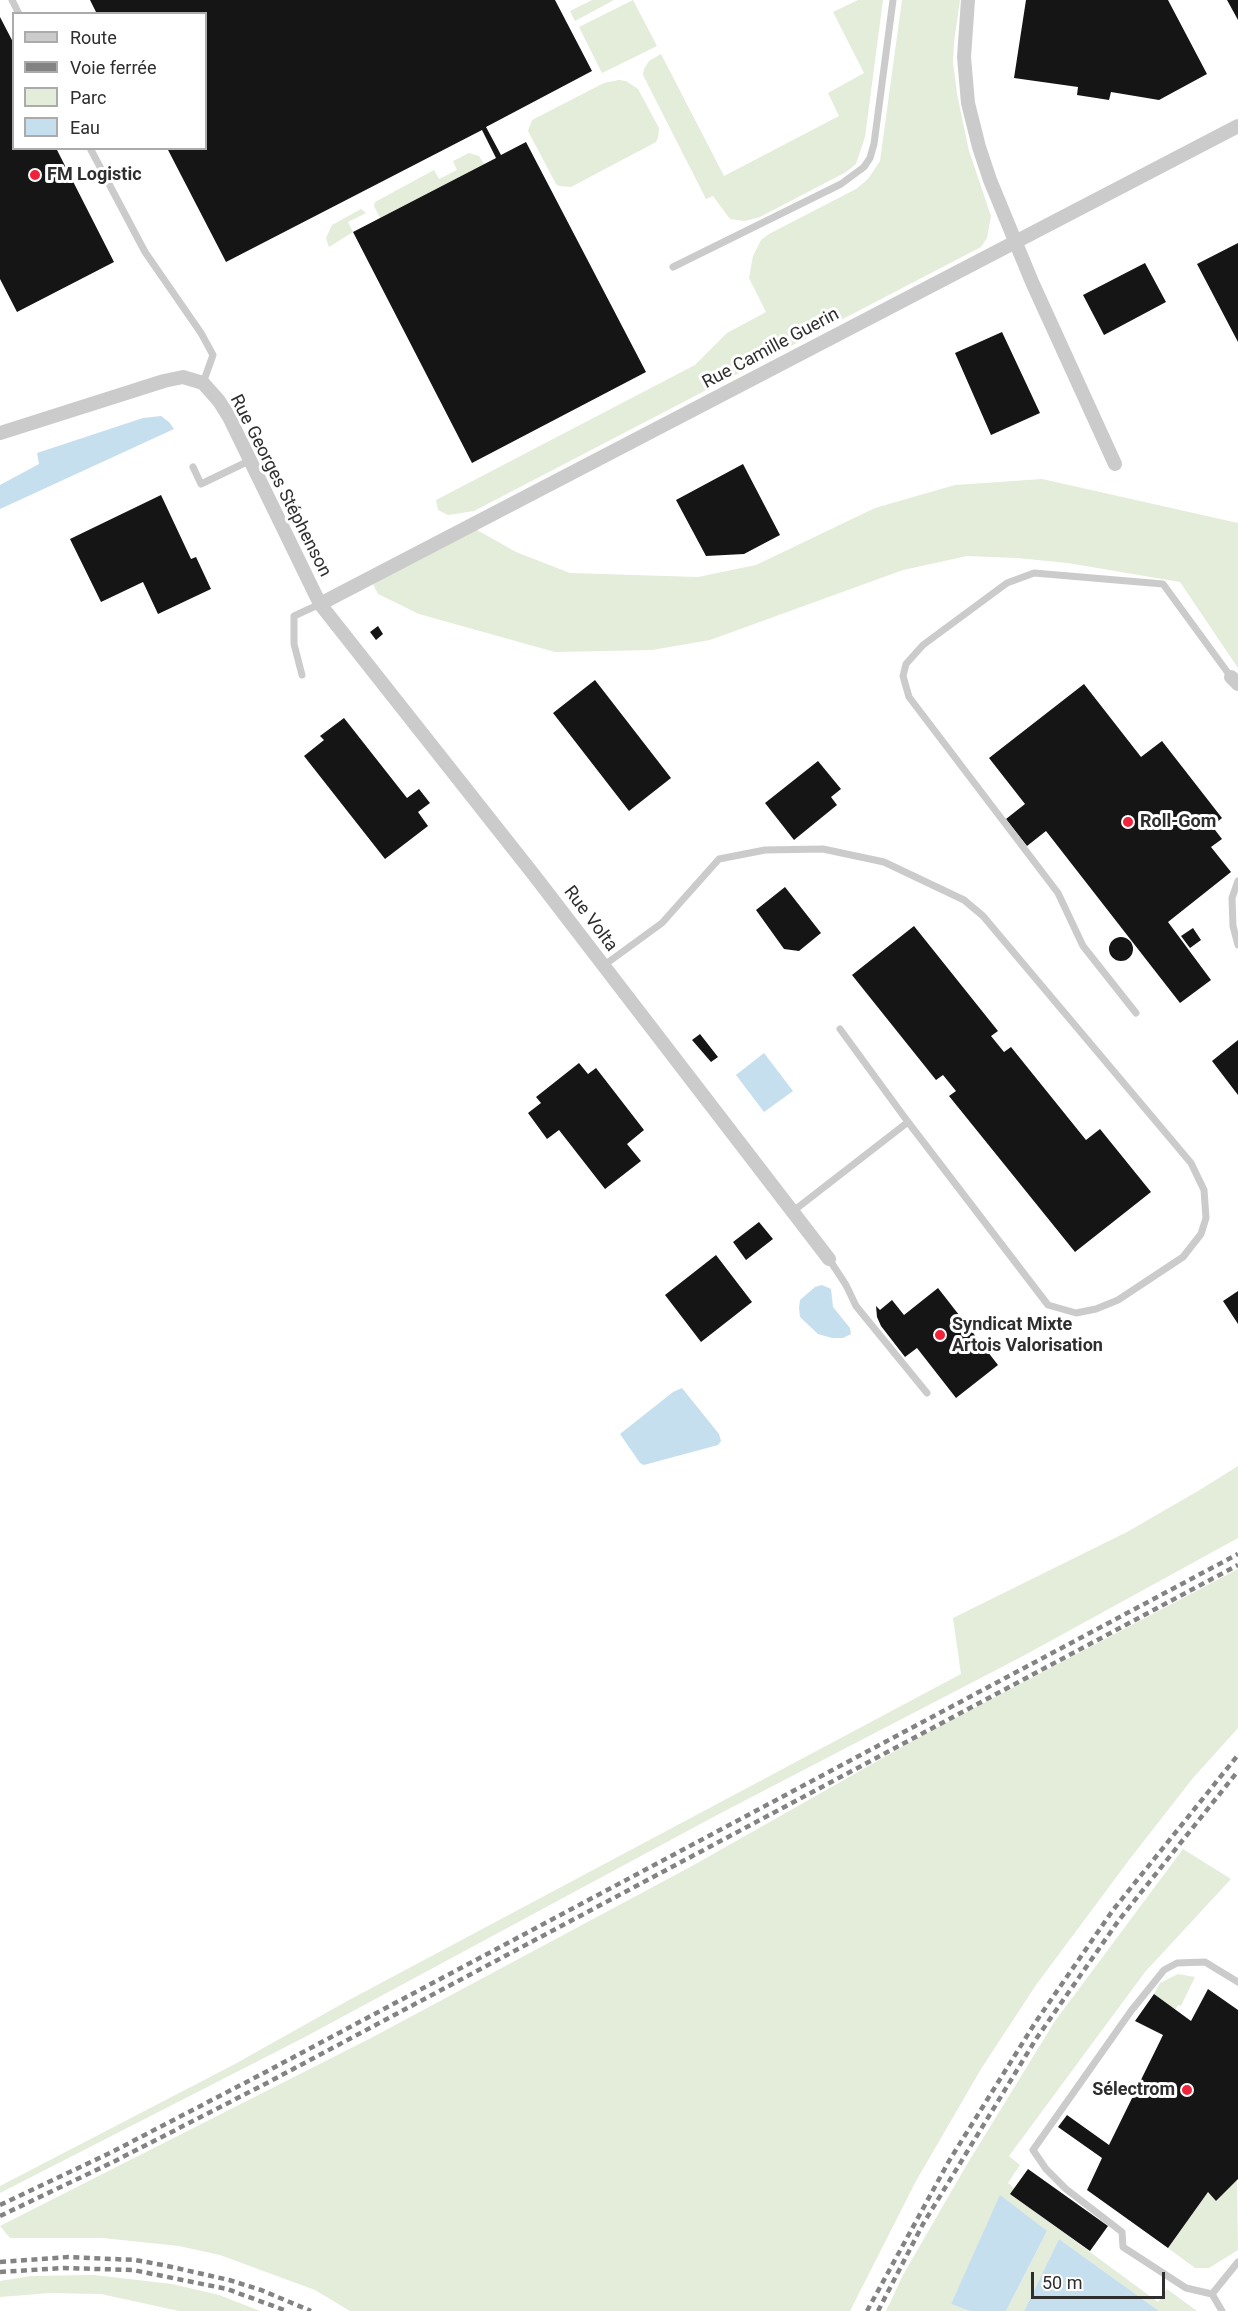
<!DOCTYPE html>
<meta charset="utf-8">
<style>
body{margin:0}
#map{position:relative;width:1238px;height:2311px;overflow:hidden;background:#fff;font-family:Roboto,sans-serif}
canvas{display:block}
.legend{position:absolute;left:12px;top:12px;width:195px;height:138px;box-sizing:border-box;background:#fff;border:2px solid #ababab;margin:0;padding:8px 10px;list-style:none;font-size:18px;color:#2e2e2e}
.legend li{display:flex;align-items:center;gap:12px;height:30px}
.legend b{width:30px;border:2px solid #ababab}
.scale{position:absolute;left:1031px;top:2272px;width:134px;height:27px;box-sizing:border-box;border:3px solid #2e2e2e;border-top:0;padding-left:8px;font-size:18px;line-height:21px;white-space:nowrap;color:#2e2e2e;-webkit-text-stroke:4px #fff;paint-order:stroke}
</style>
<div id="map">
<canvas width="1238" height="2311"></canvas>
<ul class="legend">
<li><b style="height:8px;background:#cbcbcb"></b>Route</li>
<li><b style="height:8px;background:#838383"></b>Voie ferrée</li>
<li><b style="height:16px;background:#e4ecda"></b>Parc</li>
<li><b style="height:16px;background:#c5dfee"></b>Eau</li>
</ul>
<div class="scale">50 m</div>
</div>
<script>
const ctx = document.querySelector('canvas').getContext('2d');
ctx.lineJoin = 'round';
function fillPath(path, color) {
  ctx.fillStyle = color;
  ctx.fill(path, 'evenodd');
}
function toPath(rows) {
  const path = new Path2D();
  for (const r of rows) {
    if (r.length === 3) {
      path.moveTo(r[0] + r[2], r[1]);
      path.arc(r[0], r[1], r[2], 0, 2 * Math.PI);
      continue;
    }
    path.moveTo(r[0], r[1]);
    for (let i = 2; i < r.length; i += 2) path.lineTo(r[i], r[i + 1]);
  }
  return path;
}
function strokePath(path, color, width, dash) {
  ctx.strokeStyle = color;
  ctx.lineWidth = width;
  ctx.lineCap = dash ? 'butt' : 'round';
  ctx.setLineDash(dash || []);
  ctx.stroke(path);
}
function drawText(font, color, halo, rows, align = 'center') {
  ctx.font = font + ' Roboto,sans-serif';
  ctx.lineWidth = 6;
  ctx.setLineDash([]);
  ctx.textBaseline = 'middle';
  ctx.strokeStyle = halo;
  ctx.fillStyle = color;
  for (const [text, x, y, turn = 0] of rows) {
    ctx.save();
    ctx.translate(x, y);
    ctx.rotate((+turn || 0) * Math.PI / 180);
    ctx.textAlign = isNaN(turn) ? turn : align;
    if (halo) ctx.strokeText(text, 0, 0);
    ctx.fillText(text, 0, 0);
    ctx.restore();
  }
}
fillPath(toPath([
 [592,0,614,0,575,21,570,11],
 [633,0,657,46,602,73,579,27],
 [858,0,883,0,865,137,856,164,846,172,760,217,745,221,730,219,713,196,706,199,643,75,644,69,649,61,661,54,724,176,839,116,828,93,864,73,833,12],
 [902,0,960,0,954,42,953,63,957,94,969,151,991,216,987,238,981,247,474,511,448,515,438,510,436,500,695,365,727,333,766,312,749,278,753,256,761,240,769,234,856,189,868,179,880,161],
 [619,80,626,81,638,89,659,128,658,138,656,142,571,187,559,186,556,184,528,131,532,120,604,83],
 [469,153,479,156,484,164,380,218,374,206,375,202,434,170,439,179,457,170,453,161],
 [361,209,366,213,348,222,353,232,329,247,326,238,332,225],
 [1042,479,1238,523,1238,668,1180,582,1068,563,1017,558,967,556,903,570,710,640,652,650,555,652,419,614,378,594,370,578,470,526,516,552,570,573,698,577,756,565,875,508,955,485],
 [1238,1466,1238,1538,1023,1656,717,1815,303,2038,0,2193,0,2186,235,2064,349,2000,961,1674,953,1618,1127,1532,1198,1491],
 [1238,1569,1238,1728,1193,1778,1129,1860,1036,1985,981,2069,916,2181,850,2311,350,2311,315,2290,220,2255,179,2246,103,2238,10,2238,0,2226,371,2038,692,1866,925,1734],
 [1183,1849,1231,1879,1145,1972,1009,2156,1020,2165,1008,2183,1014,2188,1011,2194,1158,2302,1167,2289,1197,2311,1159,2311,1059,2239,1024,2311,1006,2311,1047,2231,980,2241,951,2304,970,2311,886,2311,903,2275,966,2166,1055,2021],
 [1178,1974,1195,1977,1181,2006,1178,2005,1175,2010,1154,1994,1160,1983],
 [1237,2180,1238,2250,1209,2268,1195,2268,1168,2248,1208,2192,1216,2201],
 [94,2275,172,2284,219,2295,260,2311,179,2311,101,2294,50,2293,0,2297,0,2281,31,2276]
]), '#e4ecda');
fillPath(toPath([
 [161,416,169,422,174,429,0,509,0,485,39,464,37,453,143,418],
 [764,1053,793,1091,764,1112,736,1075],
 [822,1285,831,1289,833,1307,850,1328,851,1334,843,1338,832,1338,818,1334,800,1317,799,1308,800,1300,815,1287],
 [682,1388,719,1434,721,1441,718,1445,644,1465,640,1463,620,1434,673,1392],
 [1000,2195,1047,2231,1006,2311,970,2311,951,2304],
 [1059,2239,1159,2311,1024,2311]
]), '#c5dfee');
fillPath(toPath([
 [90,0,555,0,592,71,486,127,501,155,526,142,646,372,472,463,353,232,496,158,482,130,226,262,167,148,206,148,206,14,97,14],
 [1026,0,1168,0,1207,74,1159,100,1111,92,1109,100,1077,95,1078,87,1014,78],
 [1227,0,1238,0,1238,20],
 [0,17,14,44,14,148,56,148,114,262,17,312,0,279],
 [1238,243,1238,342,1197,264],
 [1145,263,1166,302,1104,335,1083,295],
 [1002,332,1040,413,991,435,955,353],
 [743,464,780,535,744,554,706,556,676,500],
 [161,495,191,559,196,557,211,589,158,614,143,582,101,602,70,539],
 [378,626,383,634,376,640,370,632],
 [595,680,671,778,629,811,553,713],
 [1084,684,1141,757,1162,741,1222,818,1212,826,1222,839,1211,847,1231,872,1168,922,1211,980,1180,1003,1046,831,1027,846,1006,819,1025,804,989,758],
 [344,718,407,798,419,789,430,803,418,812,428,826,385,859,304,756,324,740,320,736],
 [818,761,841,789,831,797,837,805,794,840,765,803],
 [785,887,821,933,799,951,784,949,756,910],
 [914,926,998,1031,991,1036,1004,1052,1011,1047,1086,1140,1100,1129,1151,1192,1075,1252,949,1096,956,1091,943,1075,936,1080,852,975],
 [1193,928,1201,940,1190,948,1181,936],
 [1121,949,12],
 [700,1034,718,1057,711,1062,692,1040],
 [1238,1040,1238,1095,1212,1061],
 [579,1063,588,1074,596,1068,644,1130,627,1144,641,1161,605,1189,559,1130,547,1139,528,1113,541,1103,536,1097],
 [759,1222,773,1239,746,1260,733,1242],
 [716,1255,752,1302,701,1342,665,1295],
 [938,1288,998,1365,956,1398,917,1348,905,1357,881,1326,877,1317,876,1306,880,1310,892,1300,904,1315],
 [1238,1291,1238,1324,1223,1301],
 [1208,1989,1238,2010,1238,2179,1216,2201,1208,2192,1168,2248,1087,2190,1102,2158,1058,2127,1067,2115,1109,2145,1163,2035,1135,2021,1154,1994,1191,2021],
 [1028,2169,1108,2226,1090,2251,1010,2194]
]), '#151515');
strokePath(toPath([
 [12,0,19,14],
 [90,148,145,252,201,333,213,355,203,383],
 [673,267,841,184,864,167,870,158,874,144,893,0],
 [193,467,201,484,251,460],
 [302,675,294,644,294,616,320,604],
 [1238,881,1232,898,1233,926,1238,945],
 [603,966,662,923,719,859,765,850,823,849,884,862,964,900,983,916,1191,1163,1204,1190,1206,1218,1201,1234,1183,1257,1118,1300,1096,1309,1076,1313,1048,1305,908,1122],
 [1136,1013,1083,946,1058,893,909,697,903,676,906,664,923,645,1007,583,1034,573,1163,584,1231,677],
 [792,1212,908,1122,840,1029],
 [829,1259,846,1285,856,1306,927,1393],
 [1212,2294,1186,2288,1123,2247,1122,2232,1066,2189,1046,2169,1033,2150,1131,2011,1164,1970,1177,1963,1205,1962,1238,1982],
 [1212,2294,1238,2262],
 [1212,2294,1222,2311]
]), '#cbcbcb', 7);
strokePath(toPath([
 [968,0,964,57,968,103,979,147,990,180,1032,282,1115,464],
 [0,433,164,381,183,377,203,383,219,401,229,417,320,604,534,875,829,1259],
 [320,604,1238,126],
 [1231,677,1238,684]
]), '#cbcbcb', 14);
strokePath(toPath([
 [0,2205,110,2153,260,2075,1238,1554],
 [0,2216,113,2162,265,2084,1238,1565],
 [0,2262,68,2257,135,2260,163,2265,229,2280,261,2290,311,2311],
 [0,2272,63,2268,133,2270,227,2289,287,2311],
 [867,2311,949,2161,1035,2023,1113,1910,1238,1755],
 [878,2311,923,2224,1036,2039,1119,1920,1238,1771]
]), '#838383', 4.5, [6, 4.5]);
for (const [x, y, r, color] of [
 [35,175,6,"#f1233b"],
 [1128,822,6,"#f1233b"],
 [940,1335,6,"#f1233b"],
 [1187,2090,6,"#f1233b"]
]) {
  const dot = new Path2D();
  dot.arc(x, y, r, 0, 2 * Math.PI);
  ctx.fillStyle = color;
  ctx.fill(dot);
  strokePath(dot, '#fff', 2);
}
drawText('bold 18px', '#2e2e2e', '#fff', [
 ["FM Logistic",47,175],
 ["Roll-Gom",1140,822],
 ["Syndicat Mixte",952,1325],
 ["Artois Valorisation",952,1346],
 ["Sélectrom",1175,2090,"right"]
], 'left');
drawText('18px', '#2e2e2e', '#fff', [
 ["Rue Camille Guerin",771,349,-28],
 ["Rue Georges Stéphenson",280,486,63],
 ["Rue Volta",590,919,53]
]);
</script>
